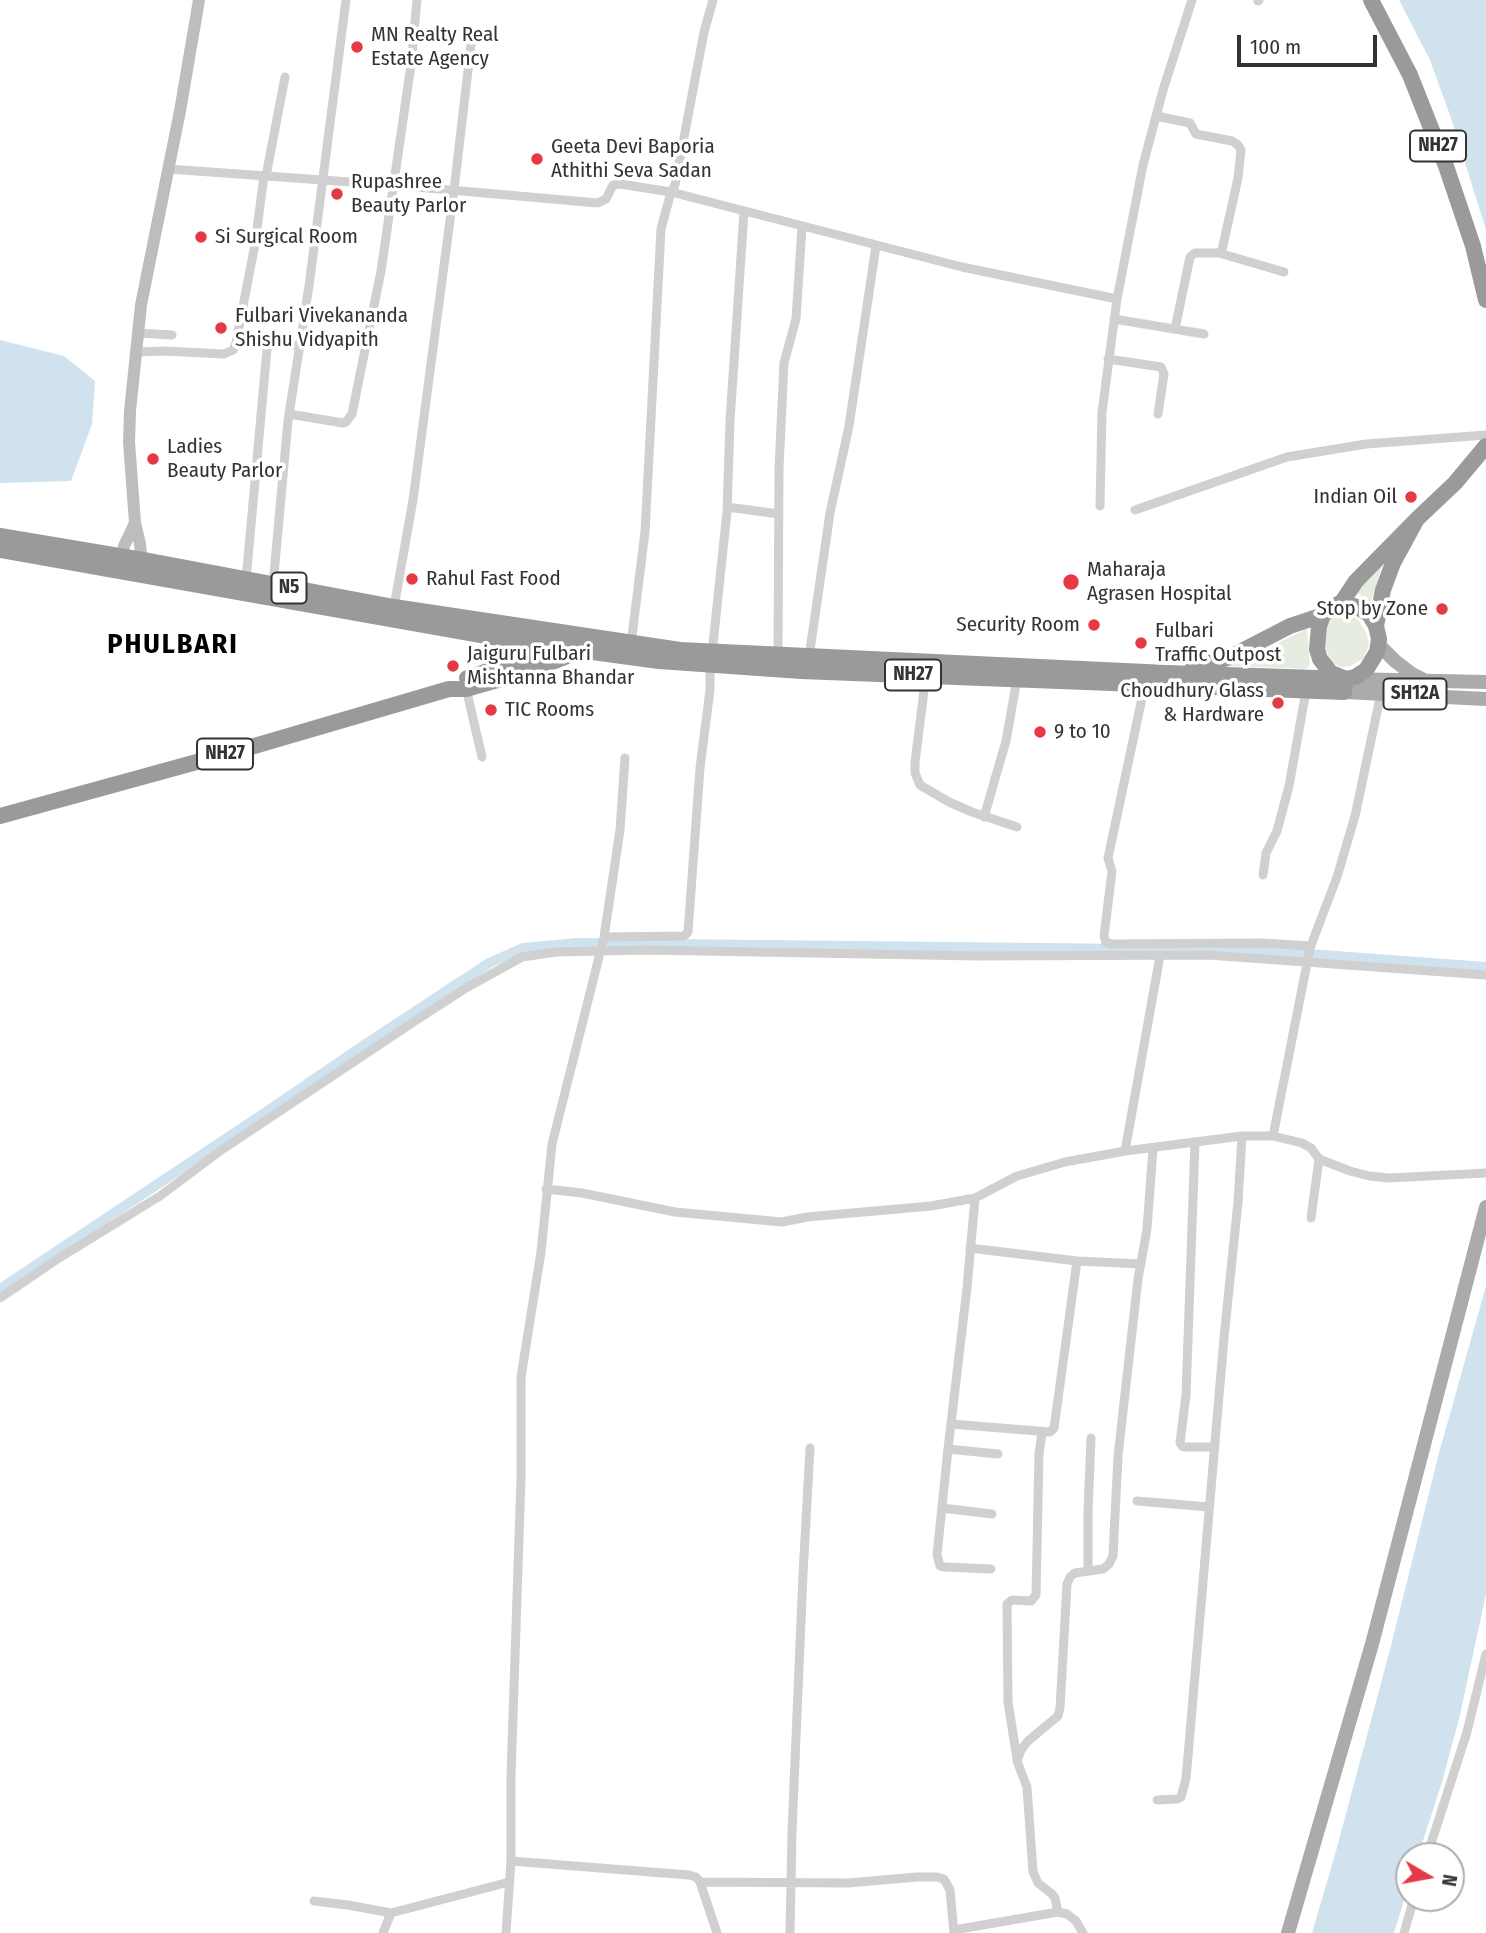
<!DOCTYPE html>
<style>
body{margin:0}
#map{position:relative;width:1486px;height:1933px;overflow:hidden;background:#fff;font-family:"Fira Sans Condensed",sans-serif}
canvas{display:block}
.north{position:absolute;left:1395px;top:1842px;width:70px;height:70px;box-sizing:border-box;background:#fff;border:2px solid #adadad;border-radius:50%;rotate:100deg;font-size:19px;font-weight:700;line-height:28px;text-align:center;color:#333}
.north::after{content:'';display:block;margin:auto;width:24px;height:32px;background:#e63946;clip-path:polygon(50% 0,100% 100%,50% 72%,0 100%)}
.scale{position:absolute;left:1237px;top:35px;width:140px;height:32px;box-sizing:border-box;border:4px solid #333;border-top:0;padding-left:9px;font-size:21px;line-height:24px;white-space:nowrap;color:#333;-webkit-text-stroke:5px #fff;paint-order:stroke}
</style>
<div id="map">
<canvas width="1486" height="1933"></canvas>
<div class="north">N</div>
<div class="scale">100 m</div>
</div>
<script>
const ctx = document.querySelector('canvas').getContext('2d');
ctx.lineJoin = 'round';
function fillPath(path, color) {
  ctx.fillStyle = color;
  ctx.fill(path, 'evenodd');
}
function toPath(rows) {
  const path = new Path2D();
  for (const r of rows) {
    path.moveTo(r[0], r[1]);
    for (let i = 2; i < r.length; i += 2) path.lineTo(r[i], r[i + 1]);
  }
  return path;
}
function strokePath(path, color, width, dash) {
  ctx.strokeStyle = color;
  ctx.lineWidth = width;
  ctx.lineCap = dash ? 'butt' : 'round';
  ctx.setLineDash(dash || []);
  ctx.stroke(path);
}
function drawText(font, color, halo, rows, align = 'center') {
  ctx.font = font + ' "Fira Sans Condensed",sans-serif';
  ctx.lineWidth = 7;
  ctx.setLineDash([]);
  ctx.textBaseline = 'middle';
  ctx.strokeStyle = halo;
  ctx.fillStyle = color;
  for (const [text, x, y, turn = 0] of rows) {
    ctx.save();
    ctx.translate(x, y);
    ctx.rotate((+turn || 0) * Math.PI / 180);
    ctx.textAlign = isNaN(turn) ? turn : align;
    if (halo) ctx.strokeText(text, 0, 0);
    ctx.fillText(text, 0, 0);
    ctx.restore();
  }
}
fillPath(toPath([
 [1382,565,1371,603,1354,591],
 [1340,613,1351,614,1359,621,1366,632,1369,644,1365,655,1362,659,1351,666,1345,667,1340,667,1331,661,1324,644,1324,633,1329,619],
 [1307,629,1310,665,1306,669,1230,666]
]), '#e6ecdf');
fillPath(toPath([
 [1399,0,1486,0,1486,230,1451,118,1430,60],
 [0,340,64,356,95,381,92,424,71,481,0,483],
 [1486,1286,1486,1594,1460,1715,1442,1782,1418,1856,1409,1856,1409,1884,1394,1933,1312,1933,1336,1851,1392,1642,1439,1453]
]), '#cfe2ee');
strokePath(toPath([
 [0,1289,272,1108,361,1047,489,963,523,948,577,943,1227,950,1281,952,1486,967]
]), '#cfe2ee', 10);
strokePath(toPath([
 [1258,1,1259,0],
 [1156,116,1190,123,1196,134,1232,141,1238,145,1241,150,1238,178,1222,250,1219,253,1195,253,1190,257,1175,329],
 [168,169,393,185,598,203,606,199,613,185,620,184,671,192,962,267,1117,299],
 [266,176,285,77],
 [1219,253,1284,272],
 [1114,319,1204,334],
 [138,333,172,335],
 [137,352,165,351,224,354,233,350,236,343,255,244,264,176],
 [1108,359,1161,367,1164,374,1158,414],
 [289,414,343,423,346,422,352,414,381,271,411,65,417,0],
 [1100,506,1102,412,1117,299,1143,165,1163,90,1192,0],
 [727,507,779,514],
 [1135,510,1287,457,1366,444,1486,435],
 [246,580,267,349,272,344,277,343,300,346],
 [273,585,288,421,309,286,346,0],
 [394,607,413,500,454,190,471,45],
 [631,644,645,532,661,229,671,192,675,185,704,32,713,0],
 [712,653,727,512,730,421,744,212],
 [778,656,779,468,784,363,796,319,802,227],
 [809,657,830,513,849,426,876,246],
 [926,675,915,762,915,773,920,785,949,802,972,812,1017,827],
 [1145,684,1108,858,1112,871,1104,936,1106,942,1111,944,1262,943,1311,946],
 [466,688,482,757],
 [984,817,1006,741,1017,679],
 [1263,875,1266,853,1277,831,1289,786,1306,691],
 [604,937,684,936,688,932,700,768,710,690,710,665],
 [1273,1136,1302,1143,1311,1148,1319,1159,1311,1218],
 [1195,1142,1186,1395,1180,1443,1183,1447,1214,1447],
 [1125,1151,1160,956],
 [1319,1159,1350,1171,1369,1176,1389,1178,1486,1173],
 [546,1189,582,1193,675,1212,782,1222,807,1217,931,1206,975,1198],
 [970,1248,1077,1261],
 [0,1298,56,1260,160,1196,220,1151,418,1019,466,988,522,957,556,952,645,950,978,956,1208,955,1486,975],
 [951,1424,1050,1432,1054,1428,1077,1261,1141,1264],
 [948,1449,998,1454],
 [1137,1501,1209,1507],
 [942,1508,992,1514],
 [991,1569,945,1567,940,1566,937,1555,948,1449,967,1288,975,1198,1017,1176,1065,1162,1125,1151,1242,1136,1273,1136,1310,948,1337,877,1355,816,1381,693],
 [1088,1571,1088,1511,1091,1438],
 [1017,1759,1008,1702,1007,1604,1012,1600,1031,1601,1036,1595,1039,1453,1042,1433],
 [1157,1800,1177,1799,1181,1797,1186,1779,1224,1338,1238,1202,1242,1136],
 [1427,1856,1467,1732,1486,1654],
 [511,1861,689,1875,696,1877,700,1882,717,1933],
 [700,1882,848,1883,917,1877,937,1877,944,1879,950,1890,954,1933],
 [314,1901,348,1905,391,1913],
 [1058,1912,1055,1898,1052,1894,1038,1883,1033,1872,1027,1787,1017,1761,1021,1750,1028,1741,1058,1716,1060,1708,1067,1584,1070,1577,1075,1573,1103,1569,1109,1564,1113,1556,1118,1456,1138,1279,1147,1229,1153,1148],
 [954,1930,1058,1912,1067,1914,1076,1921,1083,1933],
 [383,1933,391,1913,509,1882],
 [506,1933,511,1861,511,1776,521,1478,521,1377,541,1252,552,1144,604,937,620,830,625,758],
 [790,1933,792,1832,803,1574,810,1448],
 [1404,1933,1414,1898]
]), '#d0d0d0', 9);
strokePath(toPath([
 [121,565,124,546,135,523],
 [142,566,140,544,135,523,129,442,130,411,141,305,180,111,199,0]
]), '#bdbdbd', 12);
strokePath(toPath([
 [1379,645,1395,661,1412,674,1424,680],
 [1347,679,1486,682],
 [1344,692,1486,699],
 [1288,1933,1372,1644,1486,1207]
]), '#ababab', 14);
strokePath(toPath([
 [1371,0,1410,75,1446,166,1473,246,1486,300],
 [1417,519,1455,483,1486,446],
 [0,536,143,560,394,607,680,650,1167,673,1346,679,1344,692,801,671,659,661,526,643,0,550],
 [1342,602,1356,581,1417,519,1393,563,1383,590,1376,626],
 [1342,602,1357,607,1369,614,1376,626,1379,639,1377,652,1366,670,1355,677,1346,679,1331,673,1320,659,1317,649,1319,626,1323,615,1333,607,1342,602],
 [1193,667,1228,658,1290,626,1323,615],
 [467,678,555,648],
 [0,816,244,749,449,689,466,689,501,679,558,660,579,651]
]), '#9a9a9a', 16);
for (const [x, y, r, color] of [
 [357,47,7,"#e63946"],
 [537,159,7,"#e63946"],
 [337,194,7,"#e63946"],
 [201,237,7,"#e63946"],
 [221,328,7,"#e63946"],
 [153,459,7,"#e63946"],
 [1411,497,7,"#e63946"],
 [412,579,7,"#e63946"],
 [1071,582,9,"#e63946"],
 [1442,609,7,"#e63946"],
 [1094,625,7,"#e63946"],
 [1141,643,7,"#e63946"],
 [453,666,7,"#e63946"],
 [1278,703,7,"#e63946"],
 [491,710,7,"#e63946"],
 [1040,732,7,"#e63946"]
]) {
  const dot = new Path2D();
  dot.arc(x, y, r, 0, 2 * Math.PI);
  ctx.fillStyle = color;
  ctx.fill(dot);
  strokePath(dot, '#fff', 2.5);
}
for (const [x, y, w] of [
 [1438,146,56],
 [289,588,35],
 [913,675,56],
 [1415,694,63],
 [225,754,56]
]) {
  const box = new Path2D();
  box.roundRect(x - w / 2, y - 15.5, w, 31, 5);
  ctx.fillStyle = '#fff';
  ctx.fill(box);
  strokePath(box, '#333', 2);
}
drawText('bold 19px', '#333', null, [
 ["NH27",1438,146],
 ["N5",289,588],
 ["NH27",913,675],
 ["SH12A",1415,694],
 ["NH27",225,754]
]);
drawText('21px', '#333', '#fff', [
 ["MN Realty Real",371,35],
 ["Estate Agency",371,59],
 ["Geeta Devi Baporia",551,147],
 ["Athithi Seva Sadan",551,171],
 ["Rupashree",351,182],
 ["Beauty Parlor",351,206],
 ["Si Surgical Room",215,237],
 ["Fulbari Vivekananda",235,316],
 ["Shishu Vidyapith",235,340],
 ["Ladies",167,447],
 ["Beauty Parlor",167,471],
 ["Indian Oil",1397,497,"right"],
 ["Maharaja",1087,570],
 ["Agrasen Hospital",1087,594],
 ["Rahul Fast Food",426,579],
 ["Stop by Zone",1428,609,"right"],
 ["Security Room",1080,625,"right"],
 ["Fulbari",1155,631],
 ["Traffic Outpost",1155,655],
 ["Jaiguru Fulbari",467,654],
 ["Mishtanna Bhandar",467,678],
 ["Choudhury Glass",1264,691,"right"],
 ["& Hardware",1264,715,"right"],
 ["TIC Rooms",505,710],
 ["9 to 10",1054,732]
], 'left');
ctx.letterSpacing = '2px';
drawText('bold 28px', '#000', '#fff', [
 ["PHULBARI",173,645]
]);
ctx.letterSpacing = '0px';
</script>
